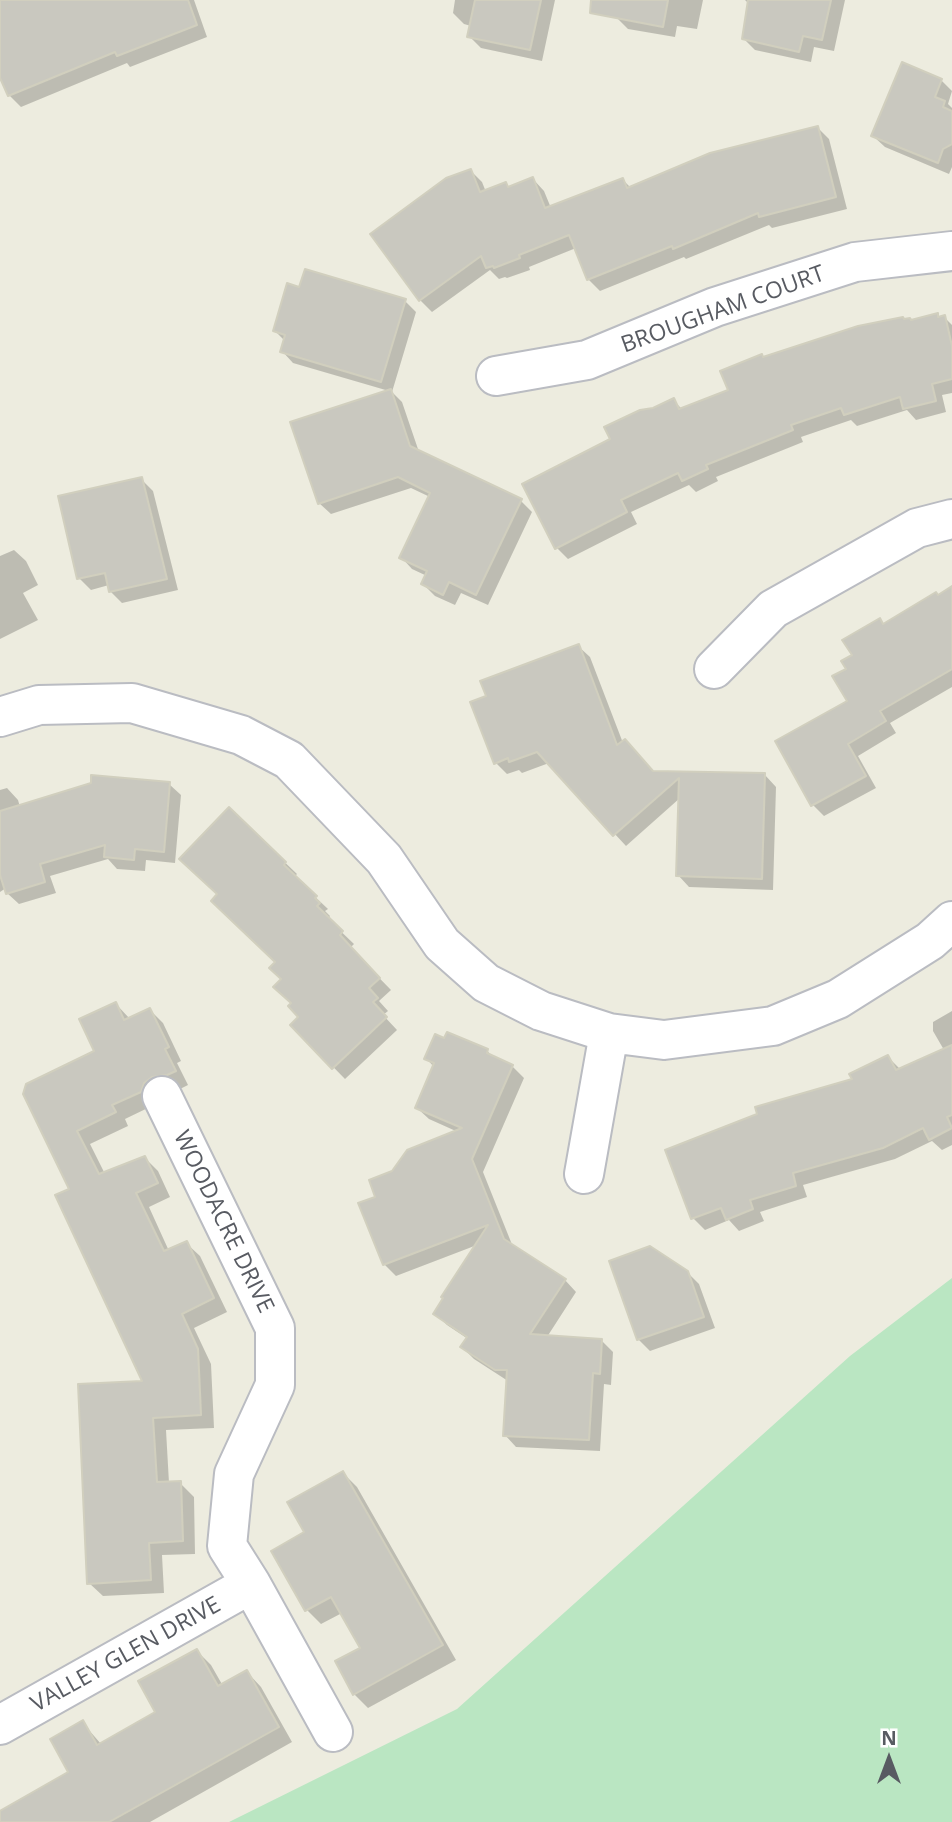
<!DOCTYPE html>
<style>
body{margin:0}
#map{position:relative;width:952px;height:1822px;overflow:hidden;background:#edecdf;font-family:"Open Sans",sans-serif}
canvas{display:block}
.north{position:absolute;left:854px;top:1724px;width:70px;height:70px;-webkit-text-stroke:5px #fff;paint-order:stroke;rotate:0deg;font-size:19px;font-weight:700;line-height:28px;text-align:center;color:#585b62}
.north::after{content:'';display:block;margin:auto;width:24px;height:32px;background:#585b62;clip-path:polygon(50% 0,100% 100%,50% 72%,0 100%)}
</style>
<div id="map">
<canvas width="952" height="1822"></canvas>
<div class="north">N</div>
</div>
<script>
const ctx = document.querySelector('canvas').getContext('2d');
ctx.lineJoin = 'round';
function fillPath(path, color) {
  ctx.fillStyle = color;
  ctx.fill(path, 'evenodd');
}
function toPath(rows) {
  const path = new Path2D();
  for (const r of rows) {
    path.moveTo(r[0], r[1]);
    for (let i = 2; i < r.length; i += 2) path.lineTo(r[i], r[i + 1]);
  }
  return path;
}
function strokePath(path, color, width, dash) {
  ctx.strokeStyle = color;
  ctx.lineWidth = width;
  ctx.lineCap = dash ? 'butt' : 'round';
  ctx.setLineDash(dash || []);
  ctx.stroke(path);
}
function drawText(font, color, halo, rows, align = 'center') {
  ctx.font = font + ' "Open Sans",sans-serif';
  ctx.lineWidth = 5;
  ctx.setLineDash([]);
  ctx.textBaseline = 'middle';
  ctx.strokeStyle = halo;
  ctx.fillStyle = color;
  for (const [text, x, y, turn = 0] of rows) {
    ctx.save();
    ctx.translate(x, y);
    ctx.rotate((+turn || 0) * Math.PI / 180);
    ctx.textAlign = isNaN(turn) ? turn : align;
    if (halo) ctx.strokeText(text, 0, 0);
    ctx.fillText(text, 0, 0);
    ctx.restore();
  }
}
fillPath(toPath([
 [952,1278,952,1822,229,1822,457,1709,850,1356]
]), '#bae6c2');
fillPath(toPath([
 [1,0,194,0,207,37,130,67,127,63,21,107,9,95,0,73],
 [455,0,555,0,542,61,481,48,469,36,471,26,464,24,453,13],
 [608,0,703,0,697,29,677,26,675,37,628,29,616,17],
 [745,0,845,0,834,51,814,47,811,62,755,50,743,38,749,4],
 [941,80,952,91,948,104,952,108,952,167,949,174,885,147,873,136],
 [818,128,829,139,847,209,772,228,769,225,686,259,684,257,600,291,588,279,576,248,529,267,530,270,507,278,505,277,499,279,490,270,432,312,420,300,471,171,482,182,486,192,505,184,510,188,533,179,544,191,551,208,623,180,631,188],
 [301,289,405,301,416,312,392,392,402,402,419,452,521,501,532,512,488,605,461,593,455,605,435,596,423,584,427,576,412,569,401,557,430,497,411,488,331,514,319,503,389,391,293,363,282,351,285,341,275,331],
 [938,315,940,318,944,317,952,325,952,393,942,395,946,412,916,420,907,410,857,426,851,420,801,437,803,442,716,477,718,481,696,492,689,485,631,512,637,524,568,559,557,548,612,440,654,409,673,400,682,409,730,391,764,359],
 [141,479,153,491,178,590,122,603,111,592,109,585,91,590,79,578],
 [14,550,26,561,38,585,23,593,38,620,0,639,0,556],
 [952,588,952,687,890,723,896,733,858,756,876,788,824,816,813,805,849,702,848,669,854,656,880,620,885,625],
 [578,646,590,657,623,743,654,772,765,775,776,787,773,890,689,887,678,875,680,798,626,846,549,763,522,773,519,770,507,774,496,763,488,697],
 [169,784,181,795,175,863,146,860,145,871,117,869,108,859,50,876,56,893,19,904,7,893,6,888,0,892,0,790,7,788,18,800,20,807],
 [229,809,297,874,294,877,328,909,325,911,330,916,328,919,354,944,350,948,391,990,379,1001,388,1011,383,1015,397,1030,345,1079,292,1025,301,1017,293,1004,277,962,219,894],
 [116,1004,130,1019,150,1010,163,1023,181,1061,177,1063,188,1085,182,1088,166,1090,154,1105,125,1119,128,1126,90,1144,105,1174,145,1158,158,1171,170,1197,149,1207,169,1251,186,1243,200,1256,227,1312,194,1328,211,1364,214,1428,166,1430,169,1483,180,1483,194,1497,195,1554,162,1555,164,1593,103,1596,89,1583,145,1383,71,1189,25,1094,96,1052],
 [952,1011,952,1145,942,1150,932,1141,895,1159,803,1185,807,1197,760,1212,764,1221,739,1231,729,1220,705,1230,693,1218,855,1080,888,1057,900,1069,944,1050,933,1031,933,1022],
 [487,1051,495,1058,512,1066,524,1078,483,1172,513,1247,565,1280,576,1292,547,1337,601,1340,613,1352,611,1385,604,1384,600,1451,516,1447,505,1435,508,1381,474,1359,462,1347,468,1339,447,1325,435,1313,477,1245,396,1276,384,1264,377,1198,393,1172,458,1132,429,1119,417,1108,434,1067,426,1058],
 [687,1272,699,1284,715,1328,650,1351,638,1339],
 [343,1473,357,1487,456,1660,368,1708,354,1694,362,1648,342,1613,321,1624,307,1610],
 [197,1651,211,1665,223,1686,247,1672,261,1687,292,1742,150,1822,0,1822,0,1813,71,1773,82,1722,101,1744,158,1712]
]), '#0003');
const building = toPath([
 [0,0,188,0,197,25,117,56,115,52,8,96,0,78,0,0],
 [475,0,541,0,530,50,467,37,475,0],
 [591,0,668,0,663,27,590,13,591,0],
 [748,0,831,0,822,40,803,36,799,52,742,39,748,0],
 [902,62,942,79,935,97,945,101,943,107,952,111,952,144,943,149,938,163,871,136,902,62],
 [818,126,836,197,759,217,758,213,673,249,672,246,587,280,569,235,519,255,520,258,494,268,493,266,486,268,481,256,419,301,370,234,446,178,471,169,480,192,506,182,508,187,533,177,545,208,623,178,627,188,710,153,818,126],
 [305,269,406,299,381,382,280,352,285,335,273,331,287,283,299,287,305,269],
 [938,313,938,317,945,315,952,346,952,379,932,384,936,401,903,409,900,397,844,415,841,408,791,425,793,430,706,465,708,469,682,481,678,473,621,500,627,512,555,549,522,484,610,439,604,427,640,410,653,408,674,398,679,409,728,390,720,371,762,354,763,357,858,326,903,317,904,319,910,318,911,320,938,313],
 [391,389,410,446,522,499,476,595,449,582,443,595,421,584,427,571,399,558,430,493,398,477,318,504,290,422,391,389],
 [142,477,167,579,109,592,105,573,77,579,58,496,142,477],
 [952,586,952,669,880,711,886,721,848,744,866,776,811,806,775,741,847,701,832,676,846,669,841,661,852,655,842,640,880,618,883,624,936,592,938,595,952,586],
 [579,644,617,745,625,739,653,771,765,773,762,879,676,876,679,778,613,836,537,752,509,762,508,758,494,764,470,702,486,696,480,681,579,644],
 [91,775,170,782,164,852,135,849,134,860,104,857,105,845,40,864,45,882,6,894,0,875,0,811,91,783,91,775],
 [229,807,286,862,284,865,317,896,315,898,320,903,317,906,343,931,340,935,380,978,369,988,378,998,373,1002,387,1017,332,1069,290,1025,298,1017,288,1006,291,1003,273,987,281,979,269,968,275,962,211,901,217,894,179,859,229,807],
 [116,1002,124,1020,150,1008,169,1047,165,1049,176,1071,167,1075,152,1077,144,1083,141,1092,112,1105,116,1112,77,1131,99,1174,145,1156,158,1183,136,1193,164,1251,187,1241,214,1298,182,1314,198,1349,201,1415,153,1418,157,1482,181,1481,183,1541,149,1543,151,1580,87,1584,78,1384,142,1381,55,1195,69,1189,23,1094,26,1084,94,1051,79,1019,116,1002],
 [447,1032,488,1049,487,1053,513,1065,472,1159,504,1239,566,1279,530,1334,602,1339,600,1374,593,1373,589,1440,503,1436,507,1370,495,1370,460,1347,467,1337,433,1314,443,1298,441,1297,488,1225,383,1265,358,1203,375,1197,369,1180,392,1171,407,1150,462,1128,415,1108,434,1063,424,1059,435,1034,444,1038,447,1032],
 [952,1045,952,1115,947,1117,952,1128,929,1140,923,1128,883,1148,793,1173,796,1186,750,1200,753,1209,726,1220,721,1208,691,1219,665,1150,757,1114,755,1107,852,1079,849,1074,888,1055,896,1070,952,1045],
 [650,1246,688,1271,704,1317,637,1340,609,1261,650,1246],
 [343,1471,443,1645,353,1695,335,1661,360,1648,331,1597,305,1611,271,1551,304,1532,287,1502,343,1471],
 [197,1649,218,1686,247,1670,279,1727,109,1822,0,1822,0,1811,68,1772,50,1739,83,1720,97,1745,155,1712,138,1681,197,1649]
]);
fillPath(building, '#c9c8bf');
strokePath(building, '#d1cfbe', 2);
const minor = toPath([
 [496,376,587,360,715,307,855,262,952,251],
 [714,669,773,609,917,528,952,519],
 [0,717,39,705,132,703,241,735,289,760,384,859,442,944,486,983,541,1011,609,1033,664,1040,773,1026,838,999,930,941,952,921],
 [162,1096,275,1328,275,1385,234,1474,227,1546,251,1584,333,1732],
 [584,1174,609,1033],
 [0,1725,251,1584]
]);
strokePath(minor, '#babcc2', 42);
strokePath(minor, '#fff', 38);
drawText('23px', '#585b62', '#fff', [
 ["BROUGHAM COURT",723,310,-20],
 ["WOODACRE DRIVE",223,1222,64],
 ["VALLEY GLEN DRIVE",126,1655,-29]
]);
</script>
